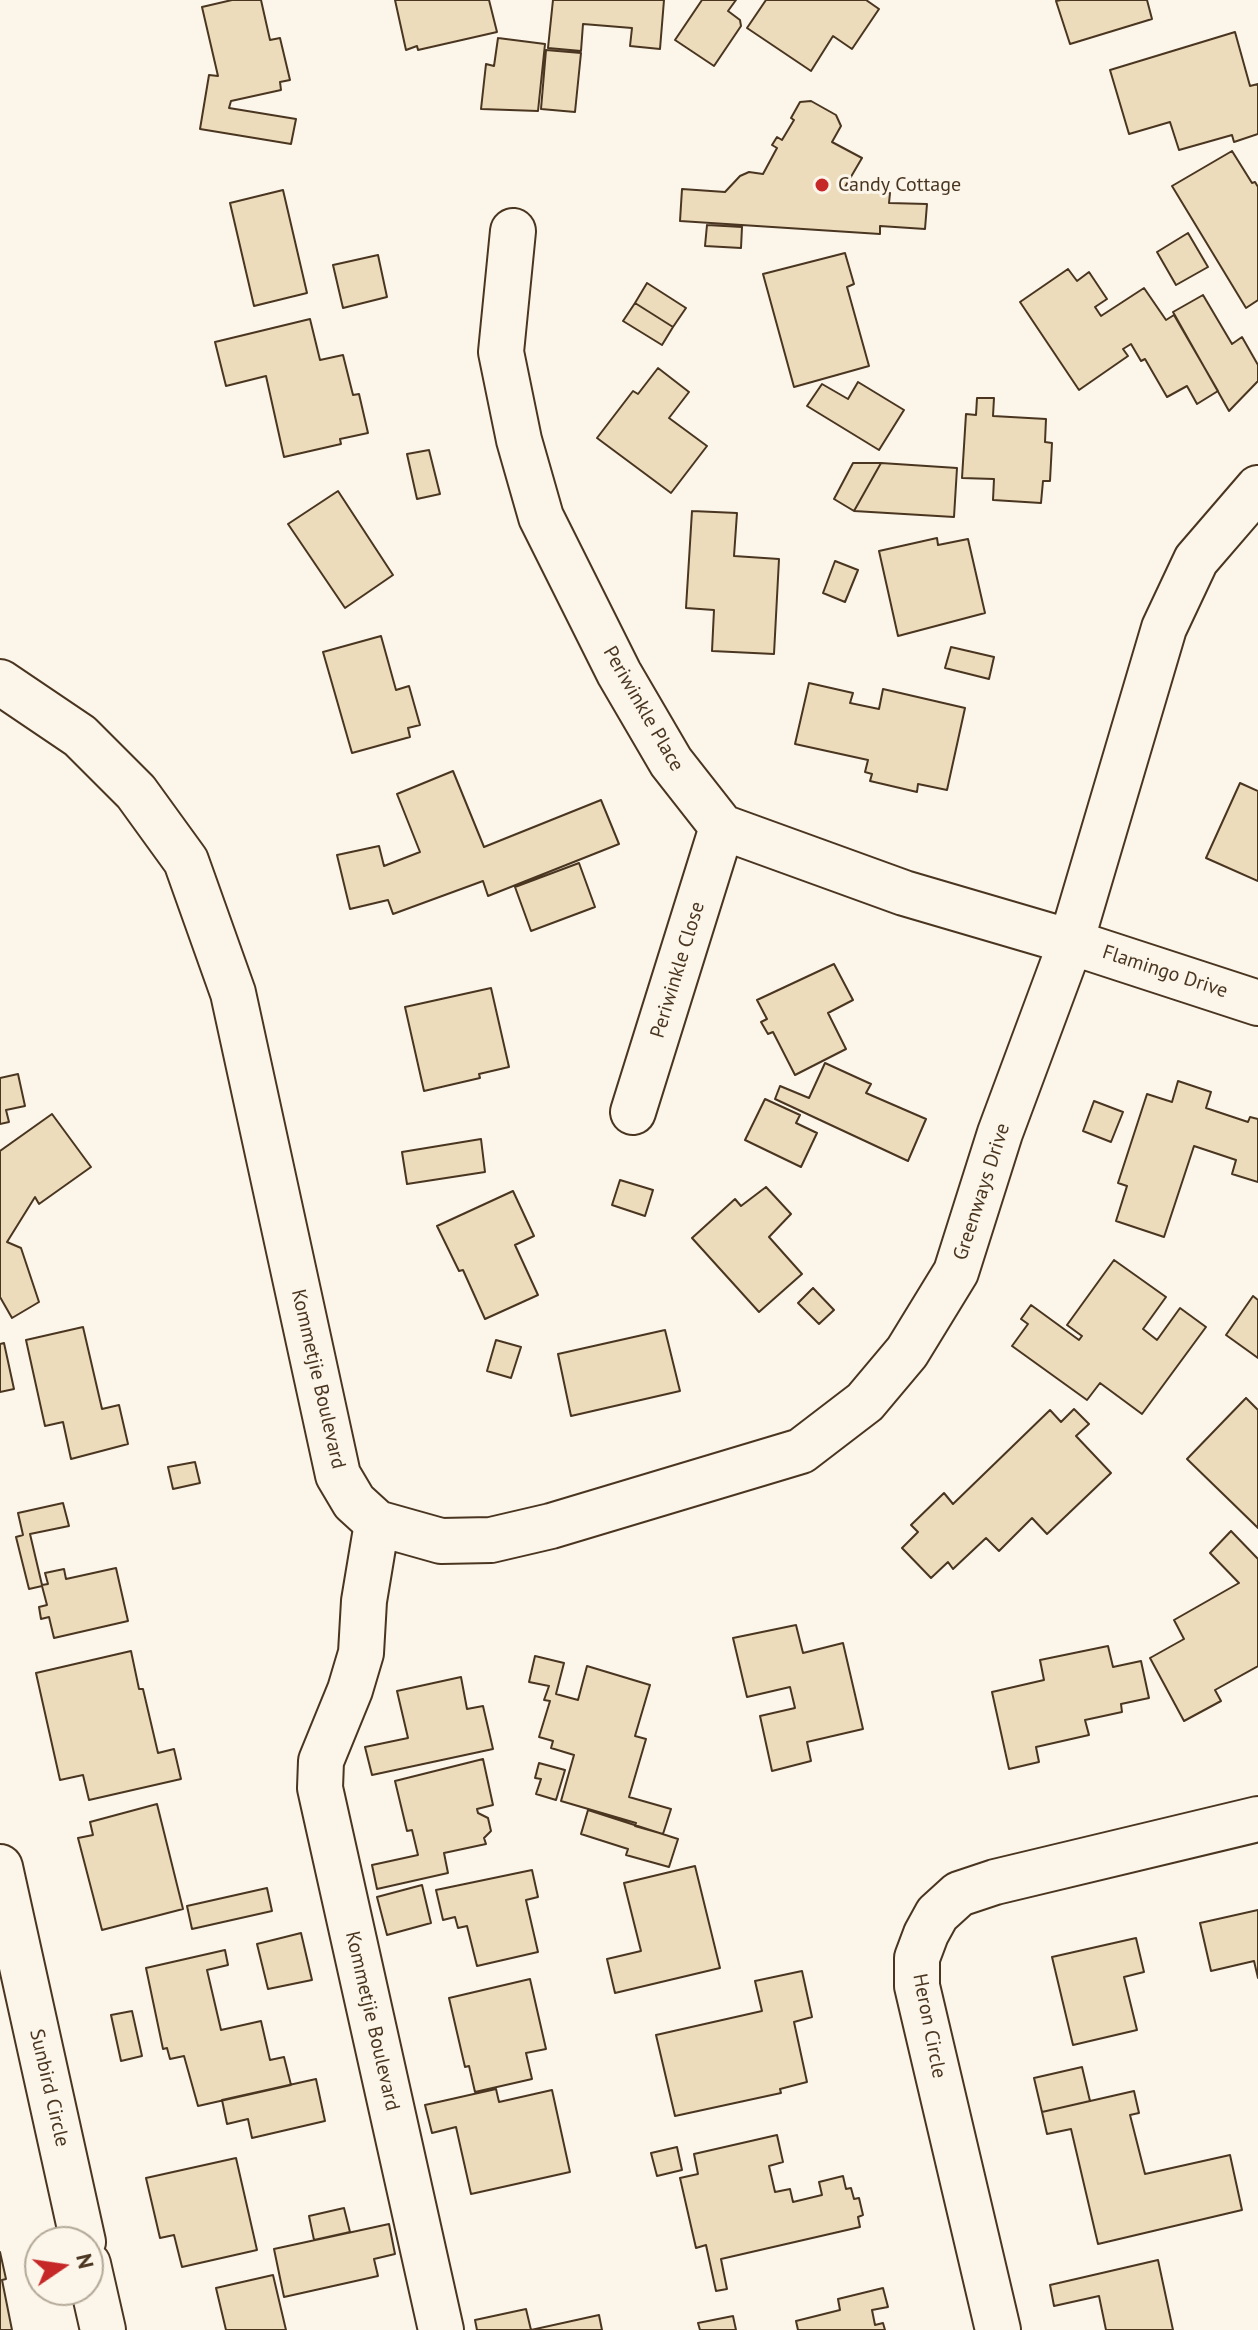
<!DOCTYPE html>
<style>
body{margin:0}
#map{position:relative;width:1258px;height:2330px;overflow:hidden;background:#fbf6e9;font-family:"PT Sans",sans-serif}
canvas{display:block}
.north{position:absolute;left:24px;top:2226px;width:80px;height:80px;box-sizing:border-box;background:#fbf6e9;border:2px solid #b4a999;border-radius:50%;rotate:77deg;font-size:22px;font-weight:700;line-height:32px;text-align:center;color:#4a3520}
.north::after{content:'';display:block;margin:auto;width:28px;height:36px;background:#c62828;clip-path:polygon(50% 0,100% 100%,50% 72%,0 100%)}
</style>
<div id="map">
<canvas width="1258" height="2330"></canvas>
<div class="north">N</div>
</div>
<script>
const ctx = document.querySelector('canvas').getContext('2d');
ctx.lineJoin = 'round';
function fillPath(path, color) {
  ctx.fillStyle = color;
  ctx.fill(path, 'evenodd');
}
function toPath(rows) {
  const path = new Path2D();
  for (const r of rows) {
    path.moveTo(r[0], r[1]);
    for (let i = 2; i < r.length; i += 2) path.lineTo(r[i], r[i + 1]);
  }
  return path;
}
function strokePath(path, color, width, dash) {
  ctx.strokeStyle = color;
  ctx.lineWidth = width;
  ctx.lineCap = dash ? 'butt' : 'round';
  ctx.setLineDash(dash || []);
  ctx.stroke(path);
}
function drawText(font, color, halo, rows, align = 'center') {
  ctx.font = font + ' "PT Sans",sans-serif';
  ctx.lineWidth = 6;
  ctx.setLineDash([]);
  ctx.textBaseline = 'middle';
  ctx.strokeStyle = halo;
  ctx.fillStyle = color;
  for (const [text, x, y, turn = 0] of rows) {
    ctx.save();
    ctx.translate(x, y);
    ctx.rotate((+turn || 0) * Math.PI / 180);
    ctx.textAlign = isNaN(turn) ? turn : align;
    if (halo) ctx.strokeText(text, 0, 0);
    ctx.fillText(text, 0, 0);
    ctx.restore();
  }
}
const building = toPath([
 [232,0,261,0,270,40,280,38,290,80,280,82,281,90,231,101,229,108,296,119,291,144,200,129,209,75,218,76,202,7,232,0],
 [395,0,489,0,497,32,418,50,417,46,406,50,395,0],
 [553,0,664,0,660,49,630,46,632,28,583,24,581,51,548,48,553,0],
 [702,0,736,0,728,11,740,20,741,26,714,66,675,40,702,0],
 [766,0,866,0,879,9,852,49,833,36,811,71,747,28,766,0],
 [1061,0,1147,0,1152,19,1070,44,1056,1,1061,0],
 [1235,32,1250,86,1258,84,1258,134,1234,142,1232,135,1179,150,1170,122,1129,134,1110,70,1235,32],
 [498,38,545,44,538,111,481,109,486,64,494,66,498,38],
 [546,50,581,53,575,112,541,109,546,50],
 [811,101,836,115,841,126,832,142,862,158,845,187,883,189,882,192,890,193,889,203,927,204,925,229,880,226,880,234,680,221,682,189,725,192,740,176,749,172,763,174,777,148,772,145,777,137,782,140,794,120,791,118,800,102,811,101],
 [1232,151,1252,183,1255,182,1258,187,1258,300,1246,308,1172,186,1232,151],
 [283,190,307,293,254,306,230,203,283,190],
 [707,225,742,227,741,248,705,246,707,225],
 [1188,233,1208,267,1176,285,1157,252,1188,233],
 [845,253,854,284,847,287,869,366,794,387,763,274,845,253],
 [378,255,387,297,343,308,333,265,378,255],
 [1068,269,1077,281,1089,272,1107,299,1095,307,1101,316,1144,288,1166,320,1174,315,1218,391,1197,404,1187,386,1167,397,1145,359,1141,361,1131,344,1123,349,1128,356,1079,390,1020,302,1068,269],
 [647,283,686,308,673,327,635,303,647,283],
 [1203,295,1232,344,1242,337,1258,365,1258,381,1229,411,1173,312,1203,295],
 [635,303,673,327,662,345,623,321,635,303],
 [310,319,320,360,343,355,353,395,359,394,368,433,340,439,341,444,284,457,266,376,226,386,215,342,310,319],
 [658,368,689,392,669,418,707,446,671,493,597,438,633,391,638,394,658,368],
 [858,382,904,410,879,450,807,406,822,384,848,399,858,382],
 [977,398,994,398,993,416,1046,419,1045,442,1052,443,1050,481,1043,481,1041,503,993,500,994,479,962,478,966,414,976,415,977,398],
 [429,450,440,494,417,499,407,454,429,450],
 [853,463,881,463,854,511,834,499,853,463],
 [881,463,957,468,954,517,854,511,881,463],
 [338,491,393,575,345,608,288,524,338,491],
 [692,511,737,513,734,556,779,559,774,654,712,651,714,610,686,608,692,511],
 [937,538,938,545,968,539,985,613,898,636,879,551,937,538],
 [835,561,858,570,845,602,823,593,835,561],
 [381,636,396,690,409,686,420,725,408,728,410,737,352,753,323,652,381,636],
 [951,647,994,657,989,679,945,668,951,647],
 [809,683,853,693,850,703,879,709,883,689,965,708,947,790,918,784,917,792,870,781,872,774,865,772,868,760,795,744,809,683],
 [453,771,484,847,601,800,619,844,488,896,483,881,393,914,388,900,350,909,337,855,379,846,384,866,420,852,397,794,453,771],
 [1240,783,1258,791,1258,881,1206,858,1240,783],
 [579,863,595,907,531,931,515,887,579,863],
 [834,964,853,1000,828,1013,846,1049,795,1075,773,1032,768,1034,761,1022,767,1019,757,1000,834,964],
 [491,988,509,1067,479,1074,480,1078,424,1091,405,1007,491,988],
 [825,1063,871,1084,866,1093,926,1119,908,1161,775,1099,780,1086,809,1098,825,1063],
 [18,1074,25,1106,6,1110,9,1122,0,1124,0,1078,18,1074],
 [1178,1081,1211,1092,1206,1108,1248,1122,1250,1117,1258,1119,1258,1182,1232,1174,1236,1160,1194,1146,1164,1237,1116,1221,1127,1186,1118,1183,1147,1094,1172,1102,1178,1081],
 [765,1099,800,1115,796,1123,817,1133,801,1167,745,1140,765,1099],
 [1094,1101,1123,1112,1111,1142,1083,1131,1094,1101],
 [52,1114,91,1167,39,1204,35,1197,7,1242,21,1248,39,1302,12,1318,0,1297,0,1151,52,1114],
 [481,1139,485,1172,407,1184,402,1152,481,1139],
 [620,1180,653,1190,645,1216,612,1205,620,1180],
 [766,1187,791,1214,769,1237,802,1274,759,1312,692,1238,735,1199,741,1206,766,1187],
 [513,1191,534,1236,515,1245,538,1295,485,1319,463,1270,459,1271,437,1226,513,1191],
 [1114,1260,1166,1297,1143,1329,1157,1340,1180,1308,1206,1327,1142,1414,1100,1383,1087,1400,1012,1346,1028,1324,1021,1319,1031,1305,1079,1340,1082,1336,1067,1325,1114,1260],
 [813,1288,834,1310,819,1324,798,1303,813,1288],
 [1253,1296,1258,1300,1258,1358,1226,1335,1253,1296],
 [83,1327,102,1409,119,1405,128,1444,71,1459,63,1422,45,1426,26,1340,83,1327],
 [665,1330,680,1391,571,1416,558,1354,665,1330],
 [496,1340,521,1347,511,1378,487,1371,496,1340],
 [4,1343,14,1389,0,1392,0,1344,4,1343],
 [1246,1398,1258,1410,1258,1528,1187,1459,1246,1398],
 [1074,1409,1089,1424,1076,1436,1111,1473,1047,1534,1032,1518,999,1551,986,1538,953,1569,948,1562,931,1578,902,1548,918,1532,911,1525,944,1493,953,1504,1050,1410,1061,1422,1074,1409],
 [195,1462,200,1483,173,1489,168,1467,195,1462],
 [63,1503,69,1526,30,1534,42,1585,48,1584,45,1573,64,1569,66,1579,116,1568,128,1621,54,1638,49,1617,41,1619,39,1607,47,1605,42,1586,29,1589,16,1537,23,1535,18,1513,63,1503],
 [1231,1531,1258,1559,1258,1666,1215,1690,1221,1701,1184,1721,1150,1658,1184,1639,1174,1620,1239,1583,1210,1553,1231,1531],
 [796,1625,803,1653,843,1643,863,1729,807,1742,811,1761,772,1771,760,1716,795,1708,790,1687,747,1697,733,1638,796,1625],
 [1108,1646,1113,1667,1141,1661,1149,1698,1121,1704,1122,1712,1085,1720,1089,1735,1036,1747,1039,1762,1009,1769,992,1692,1044,1680,1040,1660,1108,1646],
 [131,1651,139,1689,143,1689,158,1753,174,1749,181,1779,89,1800,83,1775,60,1780,36,1673,131,1651],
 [535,1656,564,1663,556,1694,578,1700,587,1666,650,1685,635,1736,646,1739,629,1797,671,1809,663,1834,635,1826,636,1823,561,1801,574,1755,551,1748,553,1741,539,1737,550,1701,544,1700,549,1686,529,1682,535,1656],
 [461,1677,467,1709,483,1706,493,1749,372,1775,365,1747,408,1738,397,1691,461,1677],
 [483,1759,493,1805,477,1809,478,1813,488,1818,491,1831,484,1838,486,1844,444,1853,448,1873,377,1889,372,1865,418,1855,412,1830,407,1831,395,1781,483,1759],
 [539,1763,565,1770,556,1800,536,1794,541,1779,535,1778,539,1763],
 [157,1804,183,1909,102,1930,78,1838,93,1835,90,1822,157,1804],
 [588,1810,678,1839,669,1867,626,1855,628,1849,581,1834,588,1810],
 [695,1866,720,1968,615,1993,607,1959,641,1951,624,1883,695,1866],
 [532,1870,538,1897,526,1900,538,1952,477,1966,467,1926,458,1928,455,1917,443,1920,436,1890,532,1870],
 [422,1885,431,1923,387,1935,377,1897,422,1885],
 [267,1888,272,1911,192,1929,187,1906,267,1888],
 [1258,1910,1258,1978,1254,1961,1211,1971,1200,1923,1258,1910],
 [301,1933,312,1980,268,1989,257,1944,301,1933],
 [1136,1938,1144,1972,1124,1977,1137,2030,1073,2045,1052,1957,1136,1938],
 [225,1950,228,1965,207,1970,221,2030,261,2021,270,2060,284,2057,291,2085,198,2106,184,2056,170,2059,167,2048,163,2049,146,1968,225,1950],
 [802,1971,812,2017,794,2022,807,2082,780,2089,781,2093,675,2116,656,2035,762,2011,755,1981,802,1971],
 [530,1979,546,2049,526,2053,532,2079,475,2092,469,2066,465,2067,449,1998,530,1979],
 [132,2011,142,2056,121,2061,111,2015,132,2011],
 [1082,2067,1090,2101,1042,2112,1034,2078,1082,2067],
 [316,2079,325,2121,252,2138,248,2119,227,2124,222,2100,316,2079],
 [496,2089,499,2102,552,2090,570,2172,471,2194,456,2127,432,2133,425,2105,496,2089],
 [1134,2091,1139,2113,1130,2115,1145,2174,1230,2155,1242,2210,1098,2244,1071,2129,1047,2134,1042,2112,1134,2091],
 [777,2135,783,2162,769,2166,775,2192,790,2189,793,2202,822,2195,819,2182,843,2176,846,2189,851,2188,854,2199,859,2198,863,2215,858,2217,860,2227,721,2259,727,2289,716,2291,706,2245,696,2248,680,2178,698,2174,694,2154,777,2135],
 [677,2147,682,2170,657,2176,651,2153,677,2147],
 [236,2158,257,2250,182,2267,174,2235,160,2238,146,2178,236,2158],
 [344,2208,350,2232,314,2240,309,2216,344,2208],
 [389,2224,395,2254,374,2259,378,2276,284,2297,274,2249,389,2224],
 [0,2252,6,2279,2,2280,12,2330,0,2330,0,2252],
 [1158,2260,1173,2330,1106,2330,1099,2296,1054,2306,1050,2285,1158,2260],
 [273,2275,286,2330,226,2330,216,2288,273,2275],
 [883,2288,888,2307,872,2310,875,2325,883,2323,885,2330,798,2330,796,2321,840,2310,838,2299,883,2288],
 [526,2309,531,2330,599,2315,602,2330,477,2330,475,2320,526,2309],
 [733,2316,736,2330,700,2330,698,2323,733,2316]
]);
fillPath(building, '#ecdcbc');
strokePath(building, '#4a3520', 2);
const minor = toPath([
 [513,231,501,352,519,440,541,517,619,673,671,762,722,827,904,893,1071,942,1258,1003],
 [0,682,80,736,136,792,186,861,233,993,338,1475,354,1502,377,1523,441,1541,491,1540,551,1526,801,1451,865,1402,907,1352,956,1272,1000,1133,1071,942,1164,628,1196,560,1258,488],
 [633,1112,722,827],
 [377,1523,364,1601,361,1653,350,1690,321,1761,320,1788,441,2330],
 [0,1867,83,2242],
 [88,2264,103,2330],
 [998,2330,917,1986,917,1958,926,1934,937,1914,959,1894,995,1882,1258,1819]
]);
strokePath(minor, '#4a3520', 48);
strokePath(minor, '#fbf6e9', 44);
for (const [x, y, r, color] of [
 [822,185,8,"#c62828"]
]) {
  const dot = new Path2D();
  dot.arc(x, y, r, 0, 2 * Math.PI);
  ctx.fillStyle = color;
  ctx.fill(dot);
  strokePath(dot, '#fbf6e9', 3);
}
drawText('20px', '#4a3520', '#fbf6e9', [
 ["Candy Cottage",838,185]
], 'left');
drawText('20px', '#4a3520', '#fbf6e9', [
 ["Periwinkle Place",643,709,60],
 ["Periwinkle Close",678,970,-73],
 ["Flamingo Drive",1165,972,18],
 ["Greenways Drive",982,1192,-72],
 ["Kommetjie Boulevard",318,1379,77],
 ["Kommetjie Boulevard",372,2021,77],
 ["Heron Circle",929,2026,79],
 ["Sunbird Circle",49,2088,77]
]);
</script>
